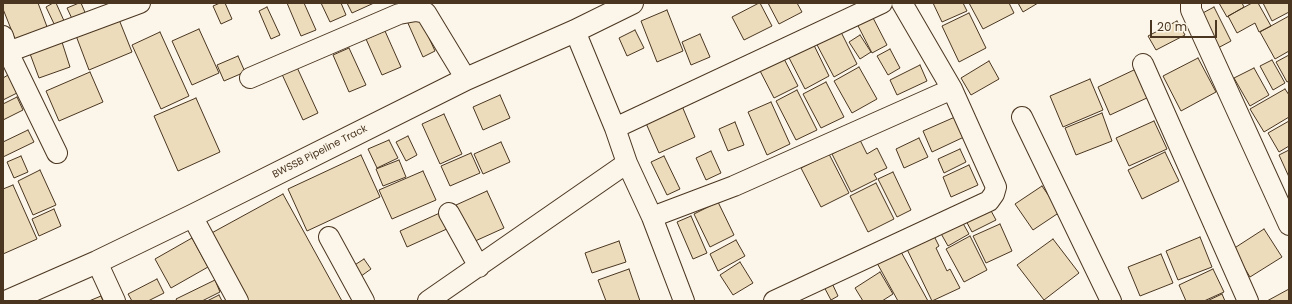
<!DOCTYPE html>
<style>
body{margin:0}
#map{position:relative;width:1292px;height:304px;overflow:hidden;background:#fbf6e9;font-family:Poppins,sans-serif}
canvas{display:block}
.frame{position:absolute;inset:0;border:4px solid #4a3520;pointer-events:none}
.scale{position:absolute;left:1150px;top:20px;width:67px;height:18px;box-sizing:border-box;border:2px solid #4a3520;border-top:0;padding-left:5px;font-size:12px;line-height:14px;white-space:nowrap;color:#4a3520;-webkit-text-stroke:3px #fbf6e9;paint-order:stroke}
</style>
<div id="map">
<canvas width="1292" height="304"></canvas>
<div class="frame"></div>
<div class="scale">20 m</div>
</div>
<script>
const ctx = document.querySelector('canvas').getContext('2d');
ctx.lineJoin = 'round';
function fillPath(path, color) {
  ctx.fillStyle = color;
  ctx.fill(path, 'evenodd');
}
function toPath(rows) {
  const path = new Path2D();
  for (const r of rows) {
    path.moveTo(r[0], r[1]);
    for (let i = 2; i < r.length; i += 2) path.lineTo(r[i], r[i + 1]);
  }
  return path;
}
function strokePath(path, color, width, dash) {
  ctx.strokeStyle = color;
  ctx.lineWidth = width;
  ctx.lineCap = dash ? 'butt' : 'round';
  ctx.setLineDash(dash || []);
  ctx.stroke(path);
}
function drawText(font, color, halo, rows, align = 'center') {
  ctx.font = font + ' Poppins,sans-serif';
  ctx.lineWidth = 3;
  ctx.setLineDash([]);
  ctx.textBaseline = 'middle';
  ctx.strokeStyle = halo;
  ctx.fillStyle = color;
  for (const [text, x, y, turn = 0] of rows) {
    ctx.save();
    ctx.translate(x, y);
    ctx.rotate((+turn || 0) * Math.PI / 180);
    ctx.textAlign = isNaN(turn) ? turn : align;
    if (halo) ctx.strokeText(text, 0, 0);
    ctx.fillText(text, 0, 0);
    ctx.restore();
  }
}
const building = toPath([
 [3,3,38,3,49,32,17,44,3,9,3,3],
 [53,3,56,3,65,23,56,28,46,7,53,3],
 [79,3,81,3,87,17,74,23,67,8,79,3],
 [220,3,225,3,232,19,221,24,213,6,220,3],
 [287,3,304,3,316,30,301,36,287,3],
 [321,3,341,3,346,15,330,22,321,3],
 [347,3,374,3,352,13,347,3],
 [759,3,760,3,772,26,744,40,732,17,759,3],
 [768,3,797,3,802,12,779,24,768,3],
 [933,3,963,3,967,11,942,22,933,3],
 [969,3,1009,3,1014,13,983,29,969,3],
 [1018,3,1038,3,1023,12,1018,3],
 [1219,3,1242,3,1244,7,1227,17,1219,3],
 [1252,3,1258,3,1271,26,1259,32,1255,23,1237,33,1228,16,1252,3],
 [1263,3,1289,3,1289,12,1272,21,1263,3],
 [267,7,280,35,271,39,259,11,267,7],
 [1214,7,1231,41,1216,49,1199,15,1214,7],
 [667,10,683,51,657,62,641,21,667,10],
 [870,12,887,45,872,53,855,20,870,12],
 [969,13,986,48,959,62,942,26,969,13],
 [419,16,435,51,423,57,407,21,419,16],
 [1289,16,1289,51,1275,59,1260,32,1289,16],
 [118,17,132,52,89,70,75,33,118,17],
 [1177,21,1185,35,1156,50,1148,36,1177,21],
 [839,28,857,64,834,77,815,41,839,28],
 [199,29,219,73,192,85,172,41,199,29],
 [635,30,644,48,627,56,619,38,635,30],
 [385,31,401,67,382,75,366,39,385,31],
 [160,32,189,96,161,109,132,45,160,32],
 [700,34,710,57,691,65,682,42,700,34],
 [860,35,871,52,860,59,849,42,860,35],
 [810,37,829,76,805,89,785,50,810,37],
 [61,39,70,67,39,78,29,51,61,39],
 [349,48,366,85,349,92,333,55,349,48],
 [890,49,900,68,888,75,877,56,890,49],
 [781,53,798,86,774,98,757,65,781,53],
 [1289,55,1289,81,1287,82,1276,62,1289,55],
 [238,56,245,72,224,81,217,65,238,56],
 [1198,58,1216,92,1181,111,1163,76,1198,58],
 [1272,60,1285,83,1273,90,1260,66,1272,60],
 [989,61,999,79,971,95,961,78,989,61],
 [295,63,318,113,303,120,280,70,295,63],
 [920,65,927,81,897,95,890,80,920,65],
 [859,67,877,99,852,113,834,81,859,67],
 [1254,68,1269,95,1250,106,1234,78,1254,68],
 [1136,69,1149,97,1110,115,1098,87,1136,69],
 [90,72,103,102,59,121,46,91,90,72],
 [8,75,17,93,3,100,3,78,8,75],
 [1090,79,1103,110,1063,127,1050,96,1090,79],
 [826,82,844,117,821,128,803,94,826,82],
 [1285,89,1289,95,1289,117,1264,132,1250,109,1285,89],
 [797,90,817,130,796,140,776,101,797,90],
 [500,95,510,118,483,130,473,107,500,95],
 [17,97,23,110,3,120,3,104,17,97],
 [196,98,220,152,178,171,154,116,196,98],
 [771,102,790,144,767,155,748,112,771,102],
 [682,106,695,137,659,153,645,121,682,106],
 [1102,113,1112,141,1076,155,1065,128,1102,113],
 [444,114,462,154,440,164,422,124,444,114],
 [955,117,964,137,932,152,923,131,955,117],
 [1154,121,1167,149,1129,166,1116,138,1154,121],
 [1289,121,1289,146,1279,152,1268,133,1289,121],
 [735,122,744,145,728,151,719,129,735,122],
 [28,130,34,142,3,157,3,142,28,130],
 [408,136,417,155,406,161,396,142,408,136],
 [919,138,928,157,904,168,896,149,919,138],
 [389,140,398,158,377,168,368,149,389,140],
 [860,140,867,154,877,148,887,168,874,174,877,179,851,192,832,154,860,140],
 [501,142,510,162,483,174,474,154,501,142],
 [960,149,966,162,944,173,938,159,960,149],
 [1289,150,1289,177,1279,155,1289,150],
 [711,151,721,173,706,180,696,158,711,151],
 [1165,152,1179,181,1142,199,1128,170,1165,152],
 [471,153,480,173,450,186,441,166,471,153],
 [829,154,849,193,821,207,801,168,829,154],
 [361,155,380,197,307,231,288,189,361,155],
 [21,156,28,172,14,178,7,162,21,156],
 [664,156,680,189,667,195,651,162,664,156],
 [399,160,406,177,383,186,376,169,399,160],
 [969,165,978,185,951,197,943,177,969,165],
 [40,170,56,205,33,215,18,181,40,170],
 [423,171,436,200,392,219,379,190,423,171],
 [893,172,911,210,897,217,878,179,893,172],
 [876,183,894,219,868,232,850,196,876,183],
 [13,185,37,239,3,254,3,189,13,185],
 [1042,186,1060,212,1033,230,1015,204,1042,186],
 [487,191,504,228,473,242,456,205,487,191],
 [283,194,342,301,245,301,208,235,283,194],
 [718,202,734,235,710,247,694,214,718,202],
 [989,207,996,220,972,232,965,219,989,207],
 [54,209,61,226,39,236,32,219,54,209],
 [442,212,449,228,407,247,400,231,442,212],
 [691,216,707,253,693,259,677,222,691,216],
 [960,218,969,234,948,246,939,230,960,218],
 [1000,224,1012,251,986,263,973,236,1000,224],
 [1264,229,1282,257,1250,277,1233,249,1264,229],
 [932,232,939,246,936,248,947,271,950,269,960,288,932,301,905,245,932,232],
 [970,236,987,270,964,282,946,249,970,236],
 [1200,237,1212,267,1178,280,1166,251,1200,237],
 [192,238,208,267,171,288,155,259,192,238],
 [1053,239,1079,273,1044,300,1017,265,1053,239],
 [736,240,745,256,718,271,710,254,736,240],
 [619,241,626,262,592,273,585,253,619,241],
 [900,250,928,301,898,301,877,263,900,250],
 [1161,254,1173,283,1140,296,1128,267,1161,254],
 [364,259,371,269,357,279,350,268,364,259],
 [740,262,753,283,733,295,720,275,740,262],
 [629,269,640,301,606,301,598,280,629,269],
 [1213,269,1224,292,1204,301,1186,301,1179,285,1213,269],
 [880,272,893,294,882,301,863,301,855,288,880,272],
 [157,279,164,293,148,301,132,301,128,294,157,279],
 [215,280,220,292,202,301,177,301,176,299,215,280],
 [831,281,838,296,831,300,823,285,831,281],
 [1289,289,1289,301,1267,301,1289,289],
 [1222,294,1225,301,1207,301,1222,294],
 [219,295,222,301,207,301,219,295],
 [101,296,103,301,89,301,101,296]
]);
fillPath(building, '#ecdcbc');
strokePath(building, '#4a3520', 1);
const street = toPath([
 [1191,3,1191,10,1289,225],
 [575,31,615,128,627,163,652,217,684,301],
 [3,36,8,52,57,153],
 [8,52,140,3],
 [1143,64,1248,301],
 [250,78,399,14,416,11,426,13,466,79],
 [1022,117,1111,301],
 [615,128,882,3],
 [449,213,479,267],
 [192,216,238,301],
 [652,217,734,186,952,89],
 [329,237,364,301],
 [97,262,115,301],
 [428,301,627,163],
 [774,301,989,201,994,194,996,187,952,89,902,3]
]);
const secondary = toPath([
 [8,301,97,262,192,216,466,79,575,31,632,3]
]);
strokePath(street, '#4a3520', 22);
strokePath(secondary, '#4a3520', 24);
strokePath(street, '#fbf6e9', 20);
strokePath(secondary, '#fbf6e9', 22);
drawText('10px', '#4a3520', '#fbf6e9', [
 ["BWSSB Pipeline Track",320,152,-27]
]);
</script>
